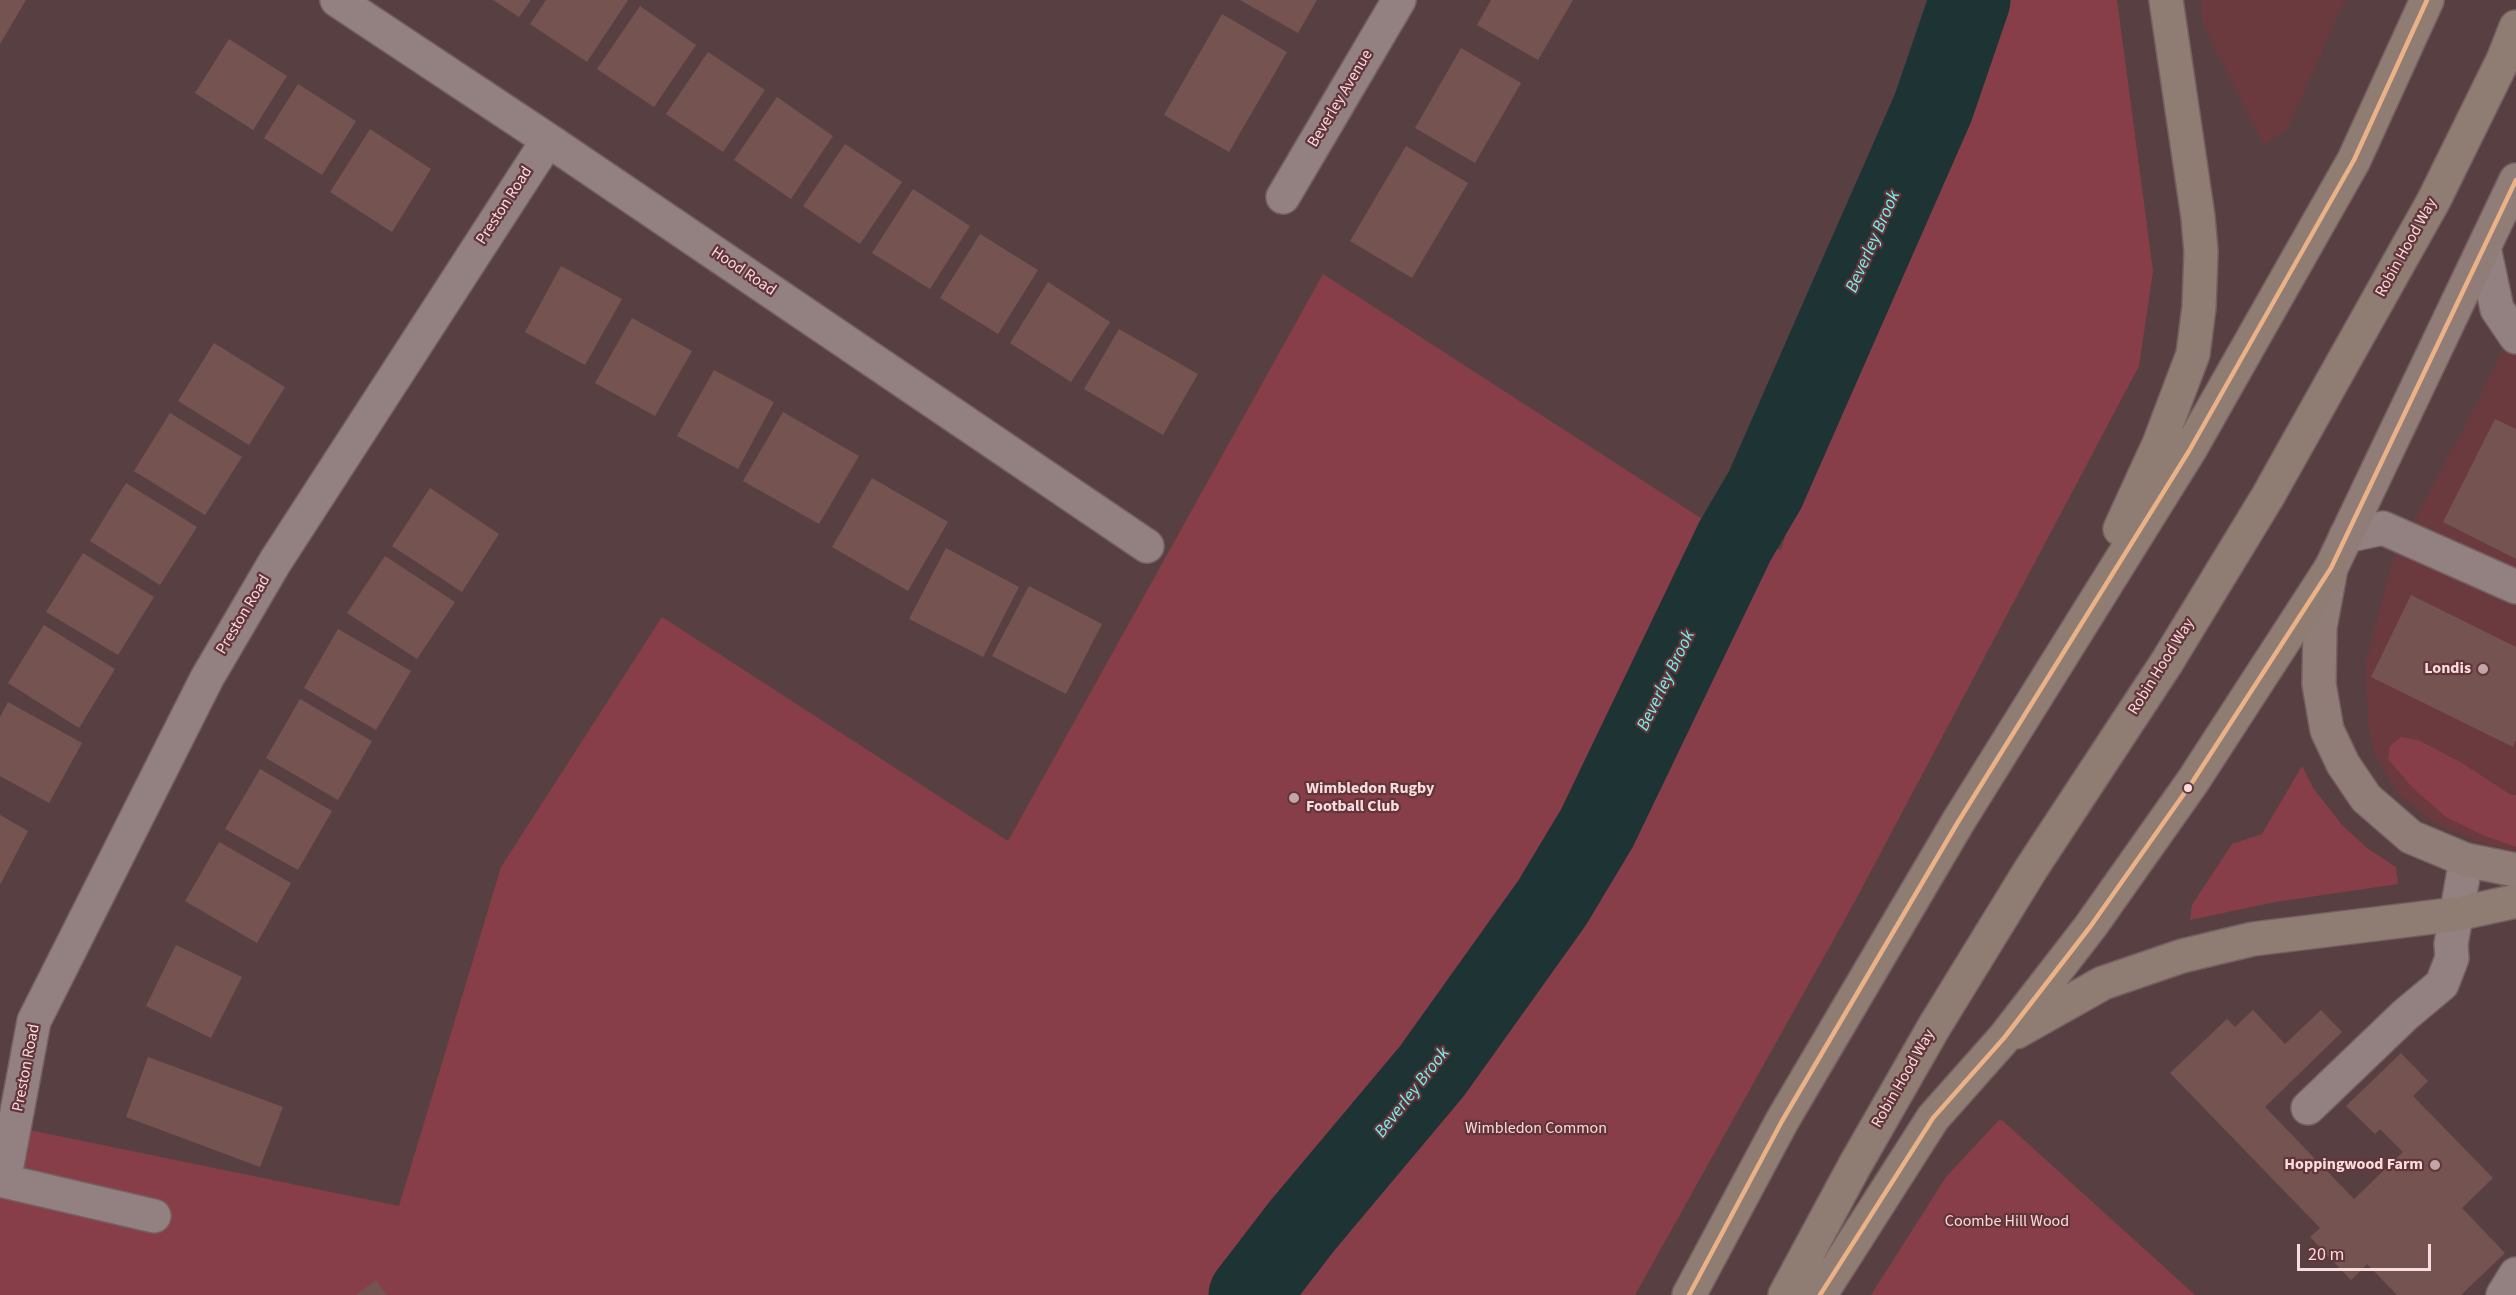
<!DOCTYPE html>
<style>
body{margin:0}
#map{position:relative;width:2516px;height:1295px;overflow:hidden;background:#584042;font-family:"Source Sans 3",sans-serif}
canvas{display:block}
.scale{position:absolute;left:2297px;top:1244px;width:134px;height:27px;box-sizing:border-box;border:3px solid #f9dcde;border-top:0;padding-left:8px;font-size:18px;line-height:21px;white-space:nowrap;color:#f9dcde;-webkit-text-stroke:4px #62353a;paint-order:stroke}
</style>
<div id="map">
<canvas width="2516" height="1295"></canvas>
<div class="scale">20 m</div>
</div>
<script>
const ctx = document.querySelector('canvas').getContext('2d');
ctx.lineJoin = 'round';
function fillPath(path, color) {
  ctx.fillStyle = color;
  ctx.fill(path, 'evenodd');
}
function toPath(rows) {
  const path = new Path2D();
  for (const r of rows) {
    path.moveTo(r[0], r[1]);
    for (let i = 2; i < r.length; i += 2) path.lineTo(r[i], r[i + 1]);
  }
  return path;
}
function strokePath(path, color, width, dash) {
  ctx.strokeStyle = color;
  ctx.lineWidth = width;
  ctx.lineCap = dash ? 'butt' : 'round';
  ctx.setLineDash(dash || []);
  ctx.stroke(path);
}
function drawText(font, color, halo, rows, align = 'center') {
  ctx.font = font + ' "Source Sans 3",sans-serif';
  ctx.lineWidth = 4.5;
  ctx.setLineDash([]);
  ctx.textBaseline = 'middle';
  ctx.strokeStyle = halo;
  ctx.fillStyle = color;
  for (const [text, x, y, turn = 0] of rows) {
    ctx.save();
    ctx.translate(x, y);
    ctx.rotate((+turn || 0) * Math.PI / 180);
    ctx.textAlign = isNaN(turn) ? turn : align;
    if (halo) ctx.strokeText(text, 0, 0);
    ctx.fillText(text, 0, 0);
    ctx.restore();
  }
}
fillPath(toPath([
 [2201,0,2345,0,2287,129,2264,145,2203,25],
 [2516,320,2516,851,2477,842,2434,822,2400,796,2375,755,2368,725,2366,663,2392,562,2473,411]
]), '#6b3a3f');
fillPath(toPath([
 [1995,0,2117,0,2153,271,2139,366,1854,903,1635,1295,0,1295,0,1124,399,1206,501,867,662,617,1008,841,1323,274,1699,517,1781,550,1789,525,1725,490,1874,141,1931,165],
 [2401,737,2418,740,2462,763,2511,795,2516,795,2516,847,2485,836,2446,817,2412,787,2388,759,2390,746],
 [2302,766,2313,788,2342,825,2367,848,2396,867,2398,884,2275,902,2190,920,2192,905,2232,844,2262,834],
 [1999,1120,2003,1121,2195,1295,1871,1295,1946,1177]
]), '#883e49');
strokePath(toPath([
 [1249,1295,1302,1226,1432,1071,1552,903,1597,828,1735,541,1765,490,1933,108,1970,0]
]), '#1e3333', 81);
fillPath(toPath([
 [0,0,26,0,0,44],
 [493,0,531,0,519,17],
 [546,0,628,0,587,62,530,24],
 [1240,0,1317,0,1298,33],
 [1491,0,1573,0,1538,60,1477,25],
 [640,6,696,45,654,107,597,69],
 [1222,14,1287,52,1229,152,1164,115],
 [229,39,287,76,253,130,195,93],
 [1461,48,1521,83,1475,163,1415,128],
 [708,52,765,90,723,152,666,114],
 [298,84,356,121,322,175,264,138],
 [777,97,833,136,791,199,734,160],
 [370,129,431,169,392,232,330,192],
 [845,144,902,182,860,244,803,206],
 [1406,146,1468,183,1412,278,1350,241],
 [913,189,970,226,930,289,872,253],
 [980,234,1038,270,998,334,940,298],
 [561,266,622,299,585,365,525,332],
 [1048,282,1110,322,1071,382,1010,343],
 [632,318,692,351,655,416,595,383],
 [1119,329,1198,374,1163,435,1084,389],
 [214,343,285,387,249,445,178,401],
 [714,370,774,402,738,469,677,436],
 [783,412,859,456,819,524,743,481],
 [170,413,242,457,205,515,134,471],
 [2495,419,2516,429,2516,559,2443,522],
 [872,478,948,522,908,591,832,547],
 [126,483,197,527,160,585,90,541],
 [430,488,499,534,462,592,392,546],
 [946,548,1019,587,983,657,909,619],
 [83,553,154,597,118,655,46,612],
 [385,556,455,602,417,659,347,613],
 [1029,586,1102,624,1066,694,992,656],
 [2411,595,2516,647,2516,740,2513,747,2371,677],
 [44,625,115,669,79,728,8,683],
 [338,629,411,671,376,730,304,688],
 [300,699,372,741,338,800,266,758],
 [8,702,82,743,49,803,0,776,0,717],
 [260,769,332,811,298,870,225,829],
 [0,815,28,831,0,885],
 [219,842,291,883,257,943,185,901],
 [176,945,242,977,211,1038,146,1006],
 [2253,1010,2285,1044,2321,1010,2342,1032,2265,1107,2354,1199,2403,1152,2380,1129,2375,1134,2346,1106,2401,1053,2428,1081,2413,1096,2493,1178,2462,1208,2505,1253,2461,1295,2397,1295,2367,1264,2351,1280,2310,1237,2320,1228,2170,1073,2227,1019,2235,1027],
 [148,1057,283,1107,260,1167,126,1117],
 [376,1280,387,1295,356,1295]
]), '#755350');
const minor = toPath([
 [337,0,548,140,1147,546],
 [1283,197,1399,0],
 [2484,248,2497,309,2516,337],
 [2346,536,2383,528,2516,587],
 [2308,1108,2405,1015,2442,984,2452,958,2451,944,2466,860],
 [0,1180,154,1216],
 [4,1181,34,1021,207,678,275,562,548,140],
 [2503,1295,2516,1274]
]);
const major = toPath([
 [2516,180,2331,568,2320,627,2319,684,2327,730,2343,764,2366,798,2411,837,2466,860,2516,870]
]);
const highway = toPath([
 [2120,529,2159,444,2193,354,2199,307,2201,252,2198,217,2166,0],
 [2016,1032,2103,983,2182,956,2253,939,2457,914,2516,901],
 [1689,1295,1782,1121,1958,822,2189,451,2354,160,2427,0],
 [1785,1295,1855,1165,1934,1027,2031,869,2167,662,2268,496,2434,200,2503,60,2516,27],
 [1820,1295,1933,1118,2004,1038,2090,927,2193,781,2331,568]
]);
strokePath(minor, '#755f61', 36);
strokePath(major, '#755f61', 36);
strokePath(highway, '#755f61', 36);
strokePath(minor, '#938182', 33);
strokePath(major, '#917d78', 33);
strokePath(highway, '#8f7c72', 33);
strokePath(toPath([
 [1689,1295,1782,1121,1958,822,2189,451,2354,160,2427,0],
 [1820,1295,1933,1118,2004,1038,2090,927,2193,781,2331,568,2516,180]
]), '#ebb288', 4.5);
for (const [x, y, r, color] of [
 [2483,669,6,"#c1a5a7"],
 [2188,788,5,"#f9dcde"],
 [1294,798,6,"#c1a5a7"],
 [2435,1165,6,"#c1a5a7"]
]) {
  const dot = new Path2D();
  dot.arc(x, y, r, 0, 2 * Math.PI);
  ctx.fillStyle = color;
  ctx.fill(dot);
  strokePath(dot, '#62353a', 2);
}
drawText('16px', '#f9dcde', '#62353a', [
 ["Beverley Avenue",1341,99,-59],
 ["Preston Road",505,206,-57],
 ["Robin Hood Way",2407,248,-61],
 ["Hood Road",743,272,34],
 ["Preston Road",244,615,-59],
 ["Robin Hood Way",2162,667,-58],
 ["Preston Road",27,1068,-79],
 ["Robin Hood Way",1904,1079,-60]
]);
drawText('bold 16px', '#f9dcde', '#62353a', [
 ["Londis",2471,669],
 ["Wimbledon Rugby",1306,789,"left"],
 ["Football Club",1306,807,"left"],
 ["Hoppingwood Farm",2423,1165]
], 'right');
drawText('16px', '#fbd8da', '#62353a', [
 ["Wimbledon Common",1536,1129],
 ["Coombe Hill Wood",2007,1222]
]);
drawText('italic 18px', '#70f4f1', '#62353a', [
 ["Beverley Brook",1874,242,-66],
 ["Beverley Brook",1667,681,-64],
 ["Beverley Brook",1413,1093,-52]
]);
</script>
